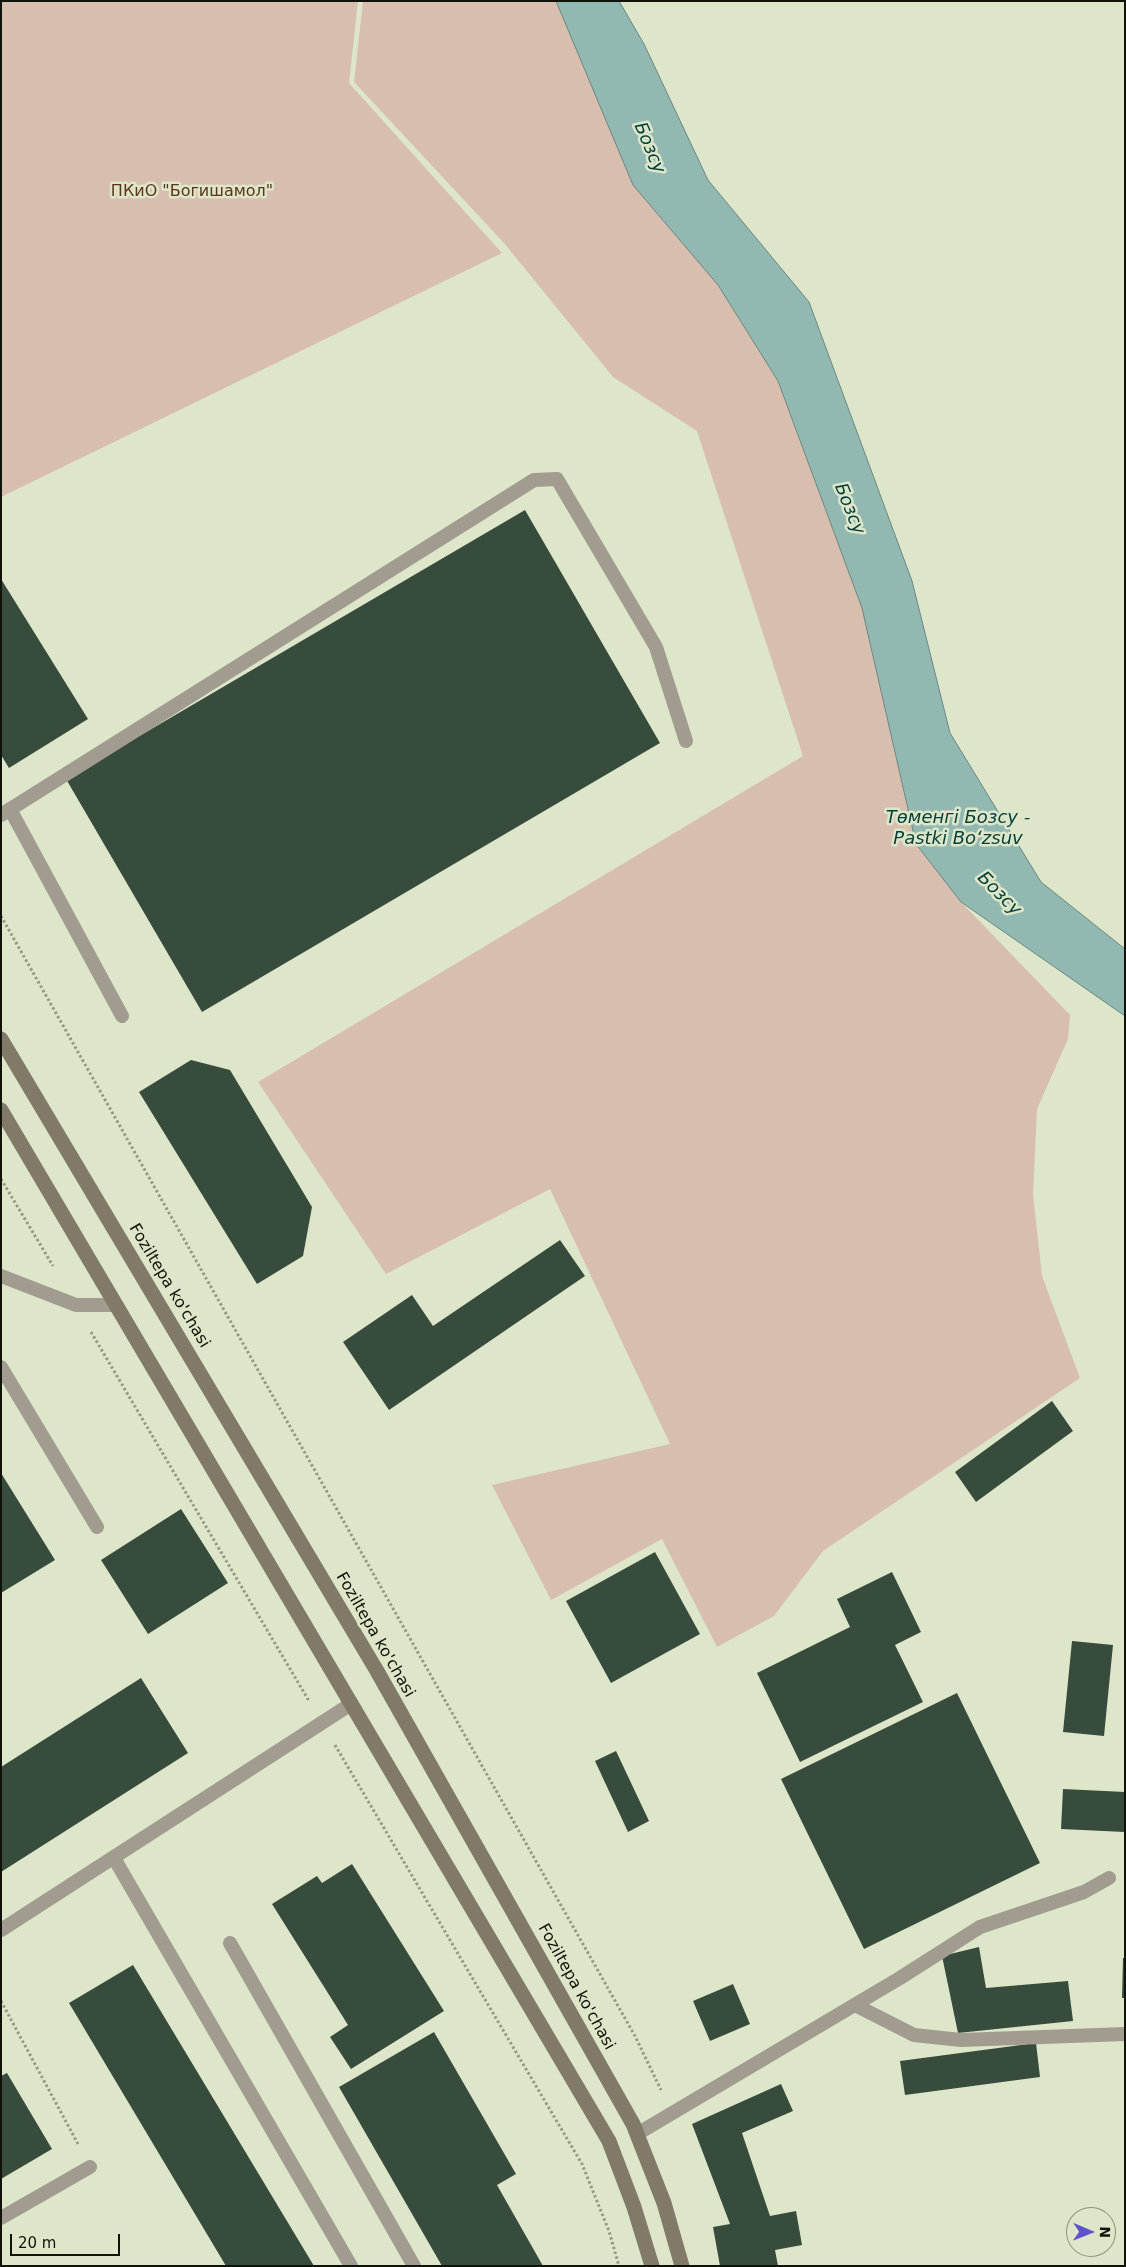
<!DOCTYPE html>
<meta charset="utf-8">
<style>
body{margin:0}
#map{position:relative;width:1126px;height:2267px;overflow:hidden;background:#dee6ca;font-family:"DejaVu Sans",sans-serif}
canvas{display:block}
.frame{position:absolute;inset:0;border:2px solid #101309;pointer-events:none}
.north{position:absolute;left:1066px;top:2207px;width:50px;height:50px;box-sizing:border-box;background:#dee6ca;border:1px solid #8c927d;border-radius:50%;rotate:91deg;font-size:14px;font-weight:700;line-height:20px;text-align:center;color:#101309}
.north::after{content:'';display:block;margin:auto;width:18px;height:22px;background:#5f52cb;clip-path:polygon(50% 0,100% 100%,50% 72%,0 100%)}
.scale{position:absolute;left:10px;top:2234px;width:110px;height:22px;box-sizing:border-box;border:2px solid #101309;border-top:0;padding-left:6px;font-size:15px;line-height:18px;white-space:nowrap;color:#101309;-webkit-text-stroke:4px #dee6ca;paint-order:stroke}
</style>
<div id="map">
<canvas width="1126" height="2267"></canvas>
<div class="frame"></div>
<div class="north">N</div>
<div class="scale">20 m</div>
</div>
<script>
const ctx = document.querySelector('canvas').getContext('2d');
ctx.lineJoin = 'round';
function fillPath(path, color) {
  ctx.fillStyle = color;
  ctx.fill(path, 'evenodd');
}
function toPath(rows) {
  const path = new Path2D();
  for (const r of rows) {
    path.moveTo(r[0], r[1]);
    for (let i = 2; i < r.length; i += 2) path.lineTo(r[i], r[i + 1]);
  }
  return path;
}
function strokePath(path, color, width, dash) {
  ctx.strokeStyle = color;
  ctx.lineWidth = width;
  ctx.lineCap = dash ? 'butt' : 'round';
  ctx.setLineDash(dash || []);
  ctx.stroke(path);
}
function drawText(font, color, halo, rows, align = 'center') {
  ctx.font = font + ' "DejaVu Sans",sans-serif';
  ctx.lineWidth = 5;
  ctx.setLineDash([]);
  ctx.textBaseline = 'middle';
  ctx.strokeStyle = halo;
  ctx.fillStyle = color;
  for (const [text, x, y, turn = 0] of rows) {
    ctx.save();
    ctx.translate(x, y);
    ctx.rotate((+turn || 0) * Math.PI / 180);
    ctx.textAlign = isNaN(turn) ? turn : align;
    if (halo) ctx.strokeText(text, 0, 0);
    ctx.fillText(text, 0, 0);
    ctx.restore();
  }
}
fillPath(toPath([
 [1,1,358,1,349,83,502,253,1,497],
 [363,1,556,1,565,19,718,285,778,381,862,608,915,841,889,802,916,844,961,902,1070,1015,1068,1039,1037,1109,1033,1194,1042,1276,1080,1378,823,1551,774,1616,717,1647,662,1539,551,1600,492,1485,670,1444,550,1189,386,1274,258,1082,803,756,697,431,613,377,504,243,354,82]
]), '#d8beae');
const water = toPath([
 [556,1,619,1,644,44,708,180,809,302,912,581,950,733,1041,882,1125,949,1125,1016,961,902,916,844,862,608,778,381,718,285,633,185,556,1]
]);
fillPath(water, '#92b8b2');
strokePath(water, '#6b867f', 1);
fillPath(toPath([
 [525,510,660,743,202,1012,66,779],
 [1,579,88,719,9,768,1,755],
 [191,1060,230,1070,312,1207,303,1256,257,1284,139,1092],
 [560,1240,585,1276,389,1410,343,1342,412,1295,433,1326],
 [1052,1401,1073,1431,976,1502,955,1472],
 [1,1473,55,1560,1,1593],
 [181,1509,228,1583,148,1634,101,1560],
 [655,1552,700,1634,611,1683,566,1601],
 [892,1572,921,1632,895,1645,923,1702,800,1762,757,1673,850,1627,837,1599],
 [1072,1641,1113,1645,1104,1736,1063,1732],
 [141,1678,188,1753,1,1872,1,1767],
 [957,1693,1040,1863,864,1949,781,1779],
 [616,1751,649,1821,628,1832,595,1761],
 [1063,1789,1125,1792,1125,1832,1061,1829],
 [352,1864,444,2011,351,2069,330,2037,348,2025,272,1904,317,1876,322,1883],
 [979,1947,986,1988,1068,1981,1073,2021,958,2033,942,1956],
 [1123,1958,1125,1958,1125,1998,1122,1998],
 [133,1965,314,2266,226,2266,69,2003],
 [733,1984,750,2024,710,2041,693,2001],
 [434,2032,516,2174,497,2185,543,2266,442,2266,339,2087],
 [1036,2043,1040,2077,905,2095,900,2061],
 [7,2073,52,2149,1,2179,1,2076],
 [781,2084,793,2111,742,2133,770,2216,796,2211,802,2245,775,2250,778,2266,720,2266,713,2227,730,2224,692,2124]
]), '#374c3c');
strokePath(toPath([
 [1,916,635,2036,661,2090],
 [1,1179,53,1266],
 [91,1332,309,1701],
 [335,1745,582,2164,609,2231,619,2266],
 [1,2001,78,2144]
]), '#939984', 3, [2.5, 2.5]);
strokePath(toPath([
 [10,809,122,1016],
 [1,815,534,480,557,479,656,647,686,741],
 [1,1276,76,1305,115,1305],
 [1,1367,97,1527],
 [114,1858,351,2266],
 [1,1930,351,1704],
 [230,1943,414,2266],
 [855,2005,914,2035,961,2040,1125,2034],
 [637,2134,900,1978,980,1927,1084,1892,1109,1878],
 [1,2218,90,2167]
]), '#a19c8f', 14);
strokePath(toPath([
 [1,1039,377,1671,633,2124,664,2203,682,2266],
 [1,1110,609,2141,634,2207,652,2266]
]), '#827a68', 15);
drawText('16px', '#5d3417', '#dee6ca', [
 ["ПКиО \"Богишамол\"",192,192]
]);
drawText('16px', '#101309', '#dee6ca', [
 ["Foziltepa ko'chasi",169,1286,59],
 ["Foziltepa ko'chasi",375,1635,60],
 ["Foziltepa ko'chasi",576,1987,61]
]);
drawText('italic 18px', '#003e39', '#dee6ca', [
 ["Бозсу",649,148,67],
 ["Бозсу",849,509,68],
 ["Төменгі Бозсу -",958,818],
 ["Pastki Boʻzsuv",958,839],
 ["Бозсу",999,894,45]
]);
</script>
